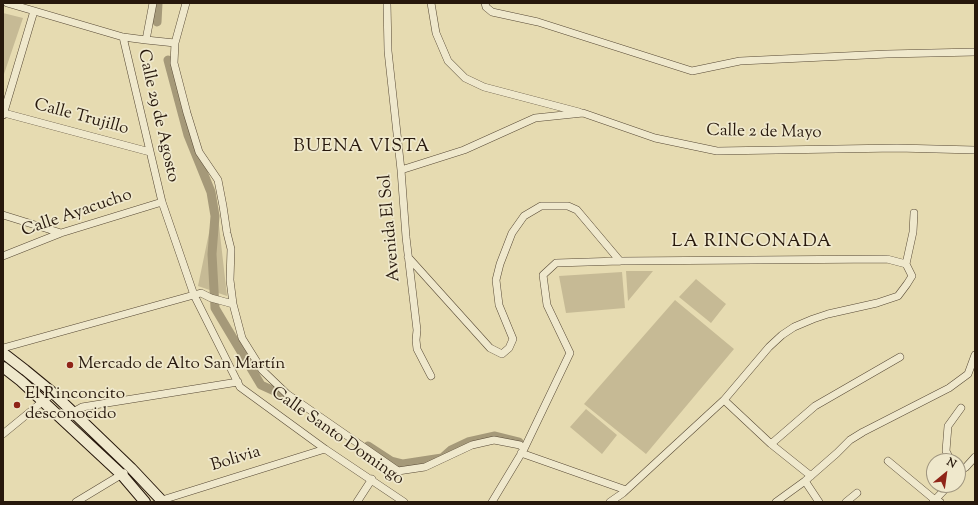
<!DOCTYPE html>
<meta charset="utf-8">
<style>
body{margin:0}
#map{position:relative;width:978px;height:505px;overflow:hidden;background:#e6dbb1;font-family:"Sorts Mill Goudy",serif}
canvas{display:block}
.frame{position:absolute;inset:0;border:4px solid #27180c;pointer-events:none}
.north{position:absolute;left:926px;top:453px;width:40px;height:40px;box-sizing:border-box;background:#efe8cc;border:1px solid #9f957f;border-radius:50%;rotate:29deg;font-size:11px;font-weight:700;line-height:16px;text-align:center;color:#27180c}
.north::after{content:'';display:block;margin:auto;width:14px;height:18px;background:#8f2418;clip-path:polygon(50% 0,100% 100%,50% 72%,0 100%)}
</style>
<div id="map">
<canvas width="978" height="505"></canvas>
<div class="frame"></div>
<div class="north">N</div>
</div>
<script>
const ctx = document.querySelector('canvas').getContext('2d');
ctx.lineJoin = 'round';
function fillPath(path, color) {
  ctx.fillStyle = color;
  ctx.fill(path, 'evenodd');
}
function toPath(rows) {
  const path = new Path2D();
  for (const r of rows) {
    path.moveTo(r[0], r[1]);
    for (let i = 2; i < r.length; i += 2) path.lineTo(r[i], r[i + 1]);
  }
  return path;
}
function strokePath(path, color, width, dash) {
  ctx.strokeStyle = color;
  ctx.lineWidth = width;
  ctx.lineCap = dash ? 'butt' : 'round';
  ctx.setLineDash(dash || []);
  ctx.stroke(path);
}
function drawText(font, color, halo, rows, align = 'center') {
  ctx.font = font + ' "Sorts Mill Goudy",serif';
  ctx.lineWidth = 3.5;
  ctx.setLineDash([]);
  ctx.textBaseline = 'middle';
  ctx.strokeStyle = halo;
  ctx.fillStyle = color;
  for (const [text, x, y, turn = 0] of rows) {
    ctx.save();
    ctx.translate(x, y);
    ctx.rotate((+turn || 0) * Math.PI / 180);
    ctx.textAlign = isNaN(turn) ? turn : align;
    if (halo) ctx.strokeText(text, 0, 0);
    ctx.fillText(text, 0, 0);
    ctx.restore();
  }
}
fillPath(toPath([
 [3,13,23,18,3,77],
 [216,199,227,296,198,286],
 [626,271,653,271,628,301],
 [622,272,625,308,566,313,559,276],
 [696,279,726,304,711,323,679,297],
 [675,300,734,349,646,454,584,404],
 [586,409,617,435,602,454,570,427]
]), '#c6ba95');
strokePath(toPath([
 [157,22,158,3],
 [168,60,188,135,211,192,215,216,212,254,215,308,261,385,283,395],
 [368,446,391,461,403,464,442,458,451,450,468,442,495,436,519,442]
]), '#a59979', 9);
const street = toPath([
 [7,3,123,37,146,40,175,43],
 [186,3,175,43,174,63,187,113,199,152,218,180,223,206,227,233,231,249,230,280,233,304,242,338,262,370,287,394,398,471,425,467,472,445,494,440,520,445,524,449],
 [387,3,388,51,401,170,406,237,417,330,416,340,417,349,431,376],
 [431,3,436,33,448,61,465,78,484,87,579,112],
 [485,3,486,7,492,12,538,22,692,71,740,61,887,54,975,52],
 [123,37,162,202,194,295,240,387,325,449,404,502],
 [146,40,153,3],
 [4,113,150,152],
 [3,115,34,11],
 [401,170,464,150,535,118,583,113,655,138,717,151,897,148,975,150],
 [3,215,61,233],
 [3,256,61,233,162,202],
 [408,257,490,348,502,354,509,348,513,339,499,305,496,280,500,264,512,233,524,216,541,206,568,206,577,210,620,261],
 [906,264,913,232,914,213],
 [3,348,201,293,211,298,233,304],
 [724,400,771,444,811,476],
 [64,422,73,412,82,407,238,382],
 [3,434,53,393],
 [771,444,815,406,900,357],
 [521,453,626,490],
 [888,461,935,500,940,502],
 [951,461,946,451,948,426,961,408],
 [958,472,966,467,975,457],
 [805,481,819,502],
 [159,501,325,449],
 [76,502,124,473],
 [357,502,372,479],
 [492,502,524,449,570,353,547,305,543,275,556,263,620,261,887,259,906,264,912,276,907,284,898,296,877,303,828,314,813,319,794,327,782,335,769,347,724,400,623,493,610,502],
 [776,502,805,481,837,453,850,440,863,432,949,388,968,374,975,355],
 [846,502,857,493],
 [933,502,949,485]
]);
const secondary = toPath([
 [3,353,25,370,53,393,131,468,163,502],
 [3,367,21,381,122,475,145,502]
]);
strokePath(street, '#574935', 8);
strokePath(secondary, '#27180c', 12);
strokePath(street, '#efe8cc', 7);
strokePath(secondary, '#efe8cc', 10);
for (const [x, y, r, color] of [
 [70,365,4,"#8f2418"],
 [17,405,4,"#8f2418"]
]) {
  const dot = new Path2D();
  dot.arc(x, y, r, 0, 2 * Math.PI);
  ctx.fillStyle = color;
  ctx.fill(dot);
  strokePath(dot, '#efe8cc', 1.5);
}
drawText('17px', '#27180c', '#efe8cc', [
 ["Calle 29 de Agosto",157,116,77],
 ["Calle Trujillo",81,118,15],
 ["Calle 2 de Mayo",764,133,1],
 ["Calle Ayacucho",77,214,-19],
 ["Avenida El Sol",391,228,-95],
 ["Calle Santo Domingo",337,437,35],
 ["Bolivia",236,460,-17]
]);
drawText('17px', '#27180c', '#efe8cc', [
 ["Mercado de Alto San Martín",78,365],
 ["El Rinconcito",25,395],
 ["desconocido",25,415]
], 'left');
ctx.letterSpacing = '1px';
drawText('18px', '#27180c', '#efe8cc', [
 ["BUENA VISTA",362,148],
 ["LA RINCONADA",752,243]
]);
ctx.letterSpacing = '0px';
</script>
